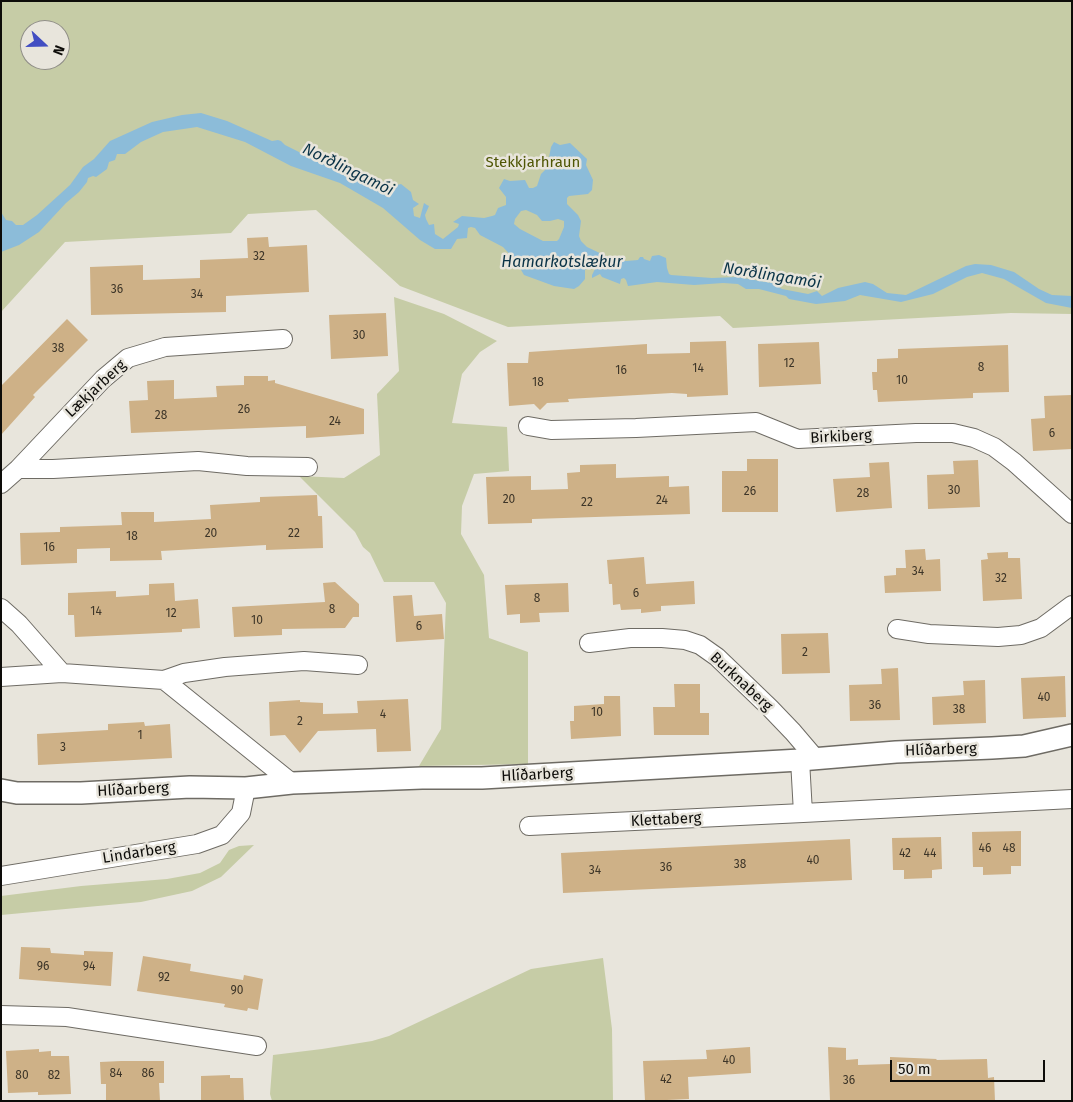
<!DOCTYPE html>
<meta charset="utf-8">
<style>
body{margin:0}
#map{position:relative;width:1073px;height:1102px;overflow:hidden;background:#e8e5dc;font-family:"Fira Sans",sans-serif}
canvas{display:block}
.frame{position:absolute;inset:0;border:2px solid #0d0c09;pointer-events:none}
.north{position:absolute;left:20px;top:20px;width:50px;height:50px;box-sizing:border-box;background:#e8e5dc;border:1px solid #908e88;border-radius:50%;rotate:111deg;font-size:14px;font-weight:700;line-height:20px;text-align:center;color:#0d0c09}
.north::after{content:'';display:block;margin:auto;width:18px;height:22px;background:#424ec2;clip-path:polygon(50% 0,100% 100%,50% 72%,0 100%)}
.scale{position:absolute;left:890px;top:1060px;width:155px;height:22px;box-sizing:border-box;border:2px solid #0d0c09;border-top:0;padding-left:6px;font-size:15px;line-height:18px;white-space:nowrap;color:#0d0c09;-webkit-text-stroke:4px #e8e5dc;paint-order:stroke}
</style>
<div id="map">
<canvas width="1073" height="1102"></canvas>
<div class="frame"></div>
<div class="north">N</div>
<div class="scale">50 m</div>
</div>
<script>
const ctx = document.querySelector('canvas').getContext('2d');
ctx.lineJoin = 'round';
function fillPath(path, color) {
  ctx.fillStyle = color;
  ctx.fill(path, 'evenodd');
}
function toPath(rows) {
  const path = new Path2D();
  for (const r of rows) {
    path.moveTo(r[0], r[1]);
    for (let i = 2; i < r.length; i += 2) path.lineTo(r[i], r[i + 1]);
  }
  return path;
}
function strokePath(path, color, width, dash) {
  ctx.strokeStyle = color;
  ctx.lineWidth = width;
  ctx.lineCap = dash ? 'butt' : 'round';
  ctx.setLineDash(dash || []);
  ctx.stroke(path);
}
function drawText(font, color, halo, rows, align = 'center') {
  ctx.font = font + ' "Fira Sans",sans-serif';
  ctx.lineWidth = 5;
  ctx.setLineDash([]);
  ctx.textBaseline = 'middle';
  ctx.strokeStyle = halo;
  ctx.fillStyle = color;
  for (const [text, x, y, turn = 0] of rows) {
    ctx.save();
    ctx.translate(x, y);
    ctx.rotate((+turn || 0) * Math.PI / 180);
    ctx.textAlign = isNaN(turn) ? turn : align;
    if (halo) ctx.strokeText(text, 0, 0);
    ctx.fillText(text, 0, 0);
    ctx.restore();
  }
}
fillPath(toPath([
 [1,1,1072,1,1072,314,1011,313,733,328,720,316,508,327,400,286,316,210,248,214,231,233,65,242,1,312],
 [30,30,60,30,60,60,30,60],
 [394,297,444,314,497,341,480,352,462,374,452,423,507,427,509,471,474,474,462,506,461,534,484,575,489,638,528,652,528,764,419,766,441,729,446,603,434,582,384,582,370,553,363,547,355,532,299,476,344,478,380,455,377,394,399,371],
 [254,845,221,877,192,891,141,902,1,915,1,896,81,886,167,879,200,873,220,863,229,850,239,846],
 [603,958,612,1029,613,1101,272,1101,270,1094,273,1055,322,1049,372,1041,389,1036,531,969]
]), '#c6cca6');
fillPath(toPath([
 [201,113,227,121,272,141,278,140,281,141,285,145,301,153,321,160,331,165,338,163,354,178,389,187,401,184,411,192,413,200,419,204,413,208,414,216,420,218,424,203,427,205,429,206,425,215,426,219,429,225,434,224,435,234,443,239,458,227,459,224,453,222,462,216,484,218,492,216,495,215,498,208,506,205,506,197,499,188,504,179,510,181,525,180,529,188,533,188,537,186,541,174,547,168,551,147,554,142,560,145,570,143,587,159,586,165,593,180,592,190,588,194,569,196,567,198,567,204,578,215,581,221,579,236,581,241,587,247,606,256,626,261,638,260,640,257,643,257,644,259,650,261,652,256,659,255,666,258,667,268,669,274,671,275,712,278,737,277,772,283,782,289,808,294,817,291,822,296,838,288,865,282,873,284,887,293,906,295,966,266,975,264,991,265,1014,272,1039,289,1052,295,1072,296,1072,308,1046,303,1004,279,982,273,967,277,933,294,901,302,860,295,845,301,816,304,789,299,786,296,759,289,746,289,738,284,723,283,694,285,657,282,628,286,626,280,624,278,621,279,620,284,602,277,600,274,592,278,592,275,595,269,590,267,585,270,585,279,579,286,574,289,554,286,524,275,516,261,503,247,480,235,475,228,471,227,468,228,467,238,457,239,451,249,435,249,420,240,383,208,340,183,291,166,245,142,197,127,163,132,141,142,125,154,117,154,115,160,109,162,107,169,96,177,93,176,88,178,87,182,79,192,66,203,39,232,19,245,1,252,1,212,6,220,12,221,16,225,23,225,37,215,70,185,83,167,94,159,110,141,152,122,182,115],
 [526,210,537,215,542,221,550,221,558,219,564,221,564,227,559,239,557,241,543,241,520,229,514,224,515,219,521,211]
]), '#8cbcd9');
fillPath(toPath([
 [268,237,269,247,307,245,309,292,226,296,226,312,91,315,90,267,143,265,143,280,200,278,200,260,248,258,247,238],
 [386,313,388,356,331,359,329,315],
 [67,319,88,340,33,395,35,397,1,435,1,386],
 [726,341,728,395,687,397,687,394,672,393,568,399,569,402,547,403,540,410,534,404,509,406,507,363,528,363,529,352,647,344,647,354,690,353,690,342],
 [819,342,821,384,759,387,758,344],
 [1008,345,1009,392,973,393,973,398,878,402,877,390,873,390,872,372,877,372,877,359,898,358,898,349],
 [244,376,268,376,268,381,275,380,275,383,364,409,364,434,306,438,306,426,131,433,129,401,148,400,147,381,174,380,174,399,217,397,216,386,244,385],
 [1072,395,1072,449,1033,451,1031,419,1045,418,1044,396],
 [747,459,778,459,778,512,722,512,722,471,747,471],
 [978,460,980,507,928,509,927,475,954,474,953,461],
 [889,462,892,508,836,512,833,479,870,477,869,463],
 [616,464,616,478,669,476,669,487,689,486,690,514,532,519,532,523,488,524,486,477,531,476,531,490,568,489,567,473,580,472,580,465],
 [317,495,318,516,322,516,323,548,266,550,266,545,161,551,162,560,110,561,110,548,77,549,77,563,21,565,20,533,60,532,60,527,122,525,121,512,154,512,154,522,211,519,210,505,260,502,260,497],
 [925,549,926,560,940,559,941,591,885,593,884,576,896,575,896,568,906,568,905,550],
 [1008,552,1008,558,1020,558,1022,599,983,601,981,560,988,559,987,553],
 [644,557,646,584,694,581,695,604,661,606,661,611,641,613,641,609,621,610,620,604,613,605,612,584,609,584,607,560],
 [335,582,359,604,359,617,353,617,345,628,282,629,282,635,234,637,232,607,325,602,323,583],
 [174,583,175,601,198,599,200,628,182,629,182,632,75,637,74,615,68,615,68,593,116,591,116,597,149,595,149,584],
 [568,583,569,612,539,613,540,622,520,623,520,614,507,615,505,585],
 [412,595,414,616,442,614,444,639,396,642,393,596],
 [828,633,830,673,782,674,781,634],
 [898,668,900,720,850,721,849,685,882,684,881,669],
 [1065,676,1066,717,1023,719,1021,678],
 [985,680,986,723,933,725,932,697,964,695,963,681],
 [674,684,700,684,700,713,709,713,709,735,654,735,653,707,675,707],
 [604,696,620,696,621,736,571,739,570,721,574,721,574,706,604,704],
 [408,699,411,751,377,752,376,729,318,731,300,753,285,735,270,736,269,702,300,700,300,702,323,703,323,714,358,713,357,701],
 [144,722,145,726,170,724,172,758,38,765,37,734,108,730,108,724],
 [1021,831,1021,866,1011,866,1011,874,983,875,983,867,973,867,972,832],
 [941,837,942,869,932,870,932,878,904,879,904,870,893,870,892,838],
 [850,839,852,880,563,893,561,853],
 [21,947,50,948,51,953,84,955,84,951,113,952,111,986,19,979],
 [143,956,191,964,190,971,243,980,244,975,263,979,258,1010,248,1008,247,1011,224,1007,225,1004,137,991],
 [750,1047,751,1073,688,1077,689,1099,645,1101,643,1061,707,1059,706,1050],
 [828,1047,846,1048,846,1060,858,1059,858,1065,890,1064,890,1057,937,1059,936,1060,987,1059,988,1078,994,1077,995,1101,830,1101],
 [39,1049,39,1052,51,1051,51,1056,69,1056,71,1094,38,1095,38,1092,8,1093,6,1051],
 [121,1061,164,1061,164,1083,159,1083,160,1101,106,1101,106,1084,101,1084,100,1062],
 [230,1075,230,1078,243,1078,244,1101,201,1101,201,1076]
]), '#ceb187');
const minor = toPath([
 [528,426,551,430,636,428,756,422,798,439,916,433,953,433,974,438,994,447,1014,462,1072,514],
 [18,469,53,469,198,461,247,466,308,467],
 [1,484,18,469,103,379,128,358,165,347,283,339],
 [1,608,19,624,62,673,164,680,292,783],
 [897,629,929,634,998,637,1021,635,1041,628,1072,605],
 [589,643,630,638,662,638,685,640,700,645,717,657,770,708,793,732,816,759],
 [1,677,62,673],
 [164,680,184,673,225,667,304,661,358,665],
 [800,760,803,813,1072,799],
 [529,826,803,813],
 [1,876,197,844,222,835,241,813,246,788],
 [1,1015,67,1017,257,1046]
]);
const tertiary = toPath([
 [1,790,17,793,81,793,190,787,246,788,292,783,422,778,482,778,800,760,896,752,992,748,1024,746,1072,735]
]);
strokePath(minor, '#6e6b64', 20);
strokePath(tertiary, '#6e6b64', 24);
strokePath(minor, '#fff', 18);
strokePath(tertiary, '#fff', 21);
drawText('12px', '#3d3528', null, [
 ["32",259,257],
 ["36",117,290],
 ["34",197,295],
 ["30",359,336],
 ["38",58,349],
 ["12",789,364],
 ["8",981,368],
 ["14",698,369],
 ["16",621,371],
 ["10",902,381],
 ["18",538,383],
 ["26",244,410],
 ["28",161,416],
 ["24",335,422],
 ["6",1052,434],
 ["30",954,491],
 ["26",750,492],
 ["28",863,494],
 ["20",509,500],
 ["24",662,501],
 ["22",587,503],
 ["20",211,534],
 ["22",294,534],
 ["18",132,537],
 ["16",49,548],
 ["34",918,572],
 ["32",1001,579],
 ["6",636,594],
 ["8",537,599],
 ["8",332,610],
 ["14",96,612],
 ["12",171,614],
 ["10",257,621],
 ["6",419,627],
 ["2",805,653],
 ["40",1044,698],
 ["36",875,706],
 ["38",959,710],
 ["10",597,713],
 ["4",383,715],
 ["2",300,722],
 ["1",140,736],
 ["3",63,748],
 ["46",985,849],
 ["48",1009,849],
 ["42",905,854],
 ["44",930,854],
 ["40",813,861],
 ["38",740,865],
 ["36",666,868],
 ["34",595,871],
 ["96",43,967],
 ["94",89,967],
 ["92",164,978],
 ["90",237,991],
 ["40",729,1061],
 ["84",116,1074],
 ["86",148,1074],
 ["80",22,1076],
 ["82",54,1076],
 ["42",666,1080],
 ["36",849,1081]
]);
drawText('15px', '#4f5605', '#e8e5dc', [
 ["Stekkjarhraun",533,163]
]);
drawText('15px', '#0d0c09', '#e8e5dc', [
 ["Lækjarberg",96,389,-43],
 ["Birkiberg",841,437,-3],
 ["Burknaberg",741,682,43],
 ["Hlíðarberg",941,750,-2],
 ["Hlíðarberg",537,775,-3],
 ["Hlíðarberg",133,790,-3],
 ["Klettaberg",666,820,-3],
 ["Lindarberg",139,853,-9]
]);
drawText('italic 16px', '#0a3347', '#e8e5dc', [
 ["Norðlingamói",348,170,26],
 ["Hamarkotslækur",562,263],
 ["Norðlingamói",772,276,9]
]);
</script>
